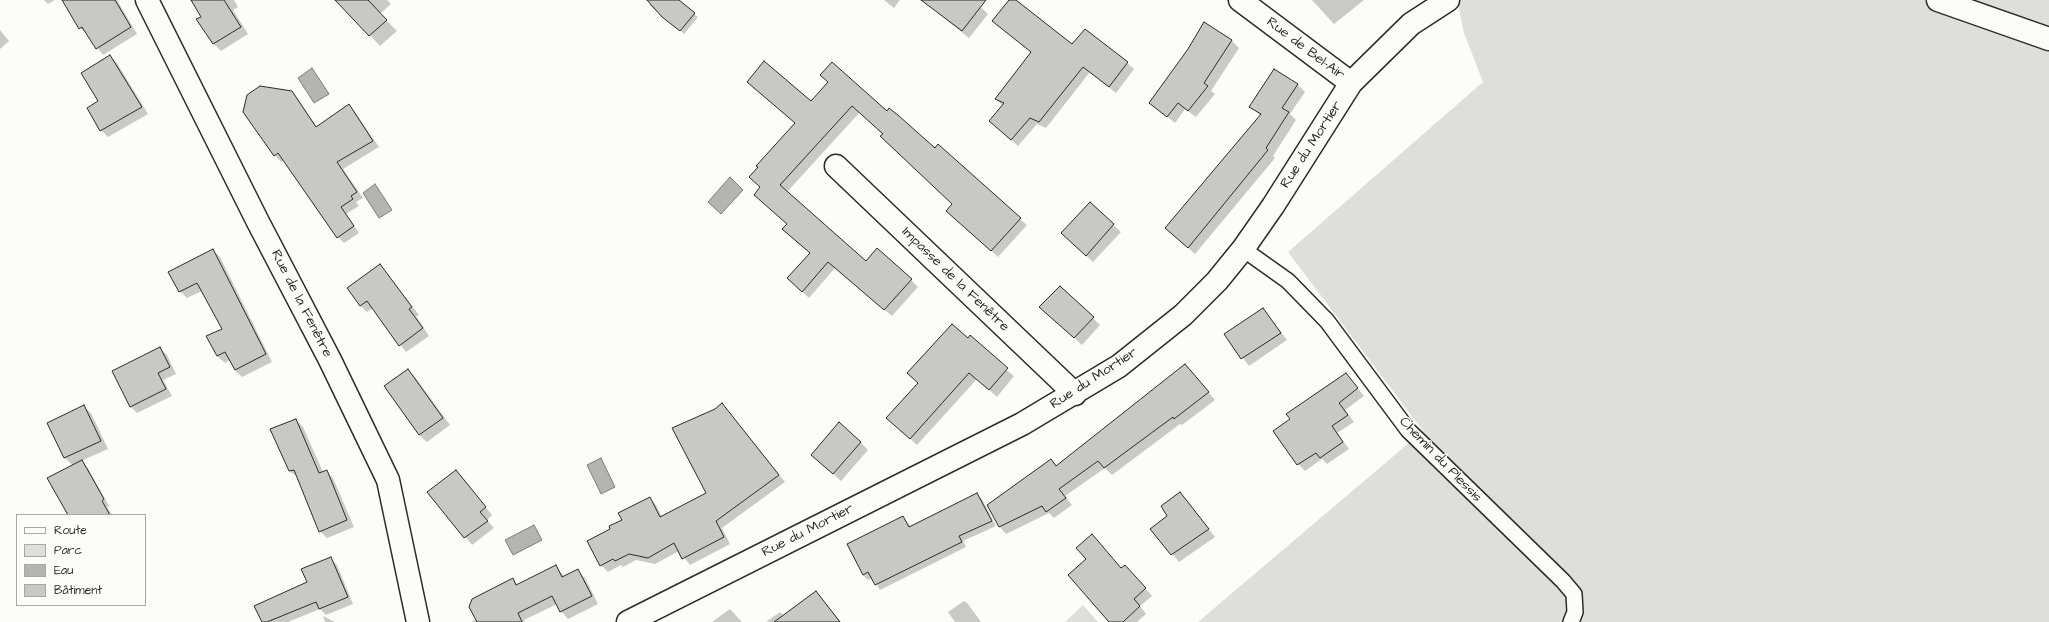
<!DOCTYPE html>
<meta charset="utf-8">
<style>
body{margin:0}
#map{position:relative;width:2049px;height:622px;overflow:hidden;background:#fdfcf7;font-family:"Architects Daughter",sans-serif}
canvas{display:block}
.legend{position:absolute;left:16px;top:514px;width:130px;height:92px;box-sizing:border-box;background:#fdfcf7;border:1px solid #a9a8a5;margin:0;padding:5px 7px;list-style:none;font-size:12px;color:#2b2b2b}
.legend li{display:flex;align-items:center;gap:8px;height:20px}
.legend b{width:20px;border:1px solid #a9a8a5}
</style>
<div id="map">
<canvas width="2049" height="622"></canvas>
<ul class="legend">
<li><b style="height:5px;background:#fdfcf7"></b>Route</li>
<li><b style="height:11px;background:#dfdeda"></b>Parc</li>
<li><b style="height:11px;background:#b5b4b1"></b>Eau</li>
<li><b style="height:11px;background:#c9c8c4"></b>Bâtiment</li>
</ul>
</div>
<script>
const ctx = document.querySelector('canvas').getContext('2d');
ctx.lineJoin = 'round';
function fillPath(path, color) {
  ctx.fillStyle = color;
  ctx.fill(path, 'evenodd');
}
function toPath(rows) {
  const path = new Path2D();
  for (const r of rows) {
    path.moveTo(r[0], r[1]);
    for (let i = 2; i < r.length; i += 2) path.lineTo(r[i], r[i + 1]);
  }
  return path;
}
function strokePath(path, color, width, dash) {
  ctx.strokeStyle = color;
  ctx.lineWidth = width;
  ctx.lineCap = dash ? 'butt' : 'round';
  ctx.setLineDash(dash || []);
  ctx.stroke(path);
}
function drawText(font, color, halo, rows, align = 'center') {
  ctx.font = font + ' "Architects Daughter",sans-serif';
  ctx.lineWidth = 3;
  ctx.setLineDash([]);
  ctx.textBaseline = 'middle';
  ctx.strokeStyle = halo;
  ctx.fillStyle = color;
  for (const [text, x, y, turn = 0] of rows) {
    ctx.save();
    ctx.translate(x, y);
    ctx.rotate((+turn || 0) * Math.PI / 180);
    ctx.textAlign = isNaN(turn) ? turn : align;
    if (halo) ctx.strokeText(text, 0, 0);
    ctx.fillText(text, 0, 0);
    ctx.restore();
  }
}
fillPath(toPath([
 [1457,0,2049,0,2049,622,1198,622,1423,431,1288,252,1483,82,1464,33],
 [1083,605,1098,622,1065,622]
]), '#dfdeda');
const water = toPath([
 [312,68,329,94,314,103,298,78,312,68],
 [730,177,743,190,721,214,708,202,730,177],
 [375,184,392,210,379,218,363,193,375,184],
 [601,458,615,487,601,494,587,465,601,458],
 [534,525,542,540,513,555,505,540,534,525]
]);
fillPath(water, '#b5b4b1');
strokePath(water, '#7e7d7b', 1);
fillPath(toPath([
 [44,0,55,0,48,4],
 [63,0,117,0,137,34,103,55,87,34,80,28],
 [192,0,234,0,238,7,233,10,248,34,221,51,214,44,198,19,202,17],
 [347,0,387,0,391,4,380,14,397,31,380,46,370,35],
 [653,0,678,0,698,17,684,34,649,5],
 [884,0,900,0,894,8],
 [922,0,973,0,988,14,969,38],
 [1010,0,1015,0,1072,46,1127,63,1134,69,1116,93,1090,72,1046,128,1037,124,1018,146,990,121,1003,106,996,99,1032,52,994,21],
 [1312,0,1364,0,1334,24],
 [1205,24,1232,41,1239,48,1211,91,1215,94,1196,117,1185,109,1175,123,1150,103,1189,50],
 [0,30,9,41,0,49],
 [110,56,117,63,148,114,108,137,101,130,100,102],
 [1274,70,1298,85,1305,92,1290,114,1296,120,1273,156,1275,158,1195,254,1166,228,1261,116,1250,106],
 [829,83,887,112,1027,225,998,257,947,211,953,205,860,112,787,192,866,262,911,280,918,287,892,316,835,268,809,298,795,285,811,254,790,236,788,224,761,188,796,123],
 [292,92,298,99,317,127,349,106,355,112,379,147,343,169,363,198,356,202,359,206,346,214,359,233,344,243,338,237,284,160,281,162,275,155],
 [1090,204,1121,232,1093,262,1069,240],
 [213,250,220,257,272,362,242,377,235,370,230,360,225,363,217,356,223,329,202,291,187,298,180,291],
 [380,265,419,315,416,316,429,336,406,352,373,308,367,312,360,305],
 [1263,309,1287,340,1249,366,1225,334],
 [1048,314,1093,318,1100,325,1082,345],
 [968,339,1014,376,997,397,977,379,917,445,887,418],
 [160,348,167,355,176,374,163,380,172,396,137,413,131,407],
 [408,370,415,377,450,425,427,442,419,435],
 [1192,373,1215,400,1182,425,1180,424,1112,475,1105,468,1065,496,1072,505,1054,518,1049,513,1006,534,1000,527,988,505,1051,461,1057,466],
 [1352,381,1364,396,1345,410,1354,422,1337,433,1349,449,1327,464,1322,459,1305,471,1298,464],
 [83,406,91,413,108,449,81,461,88,468,109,506,107,507,112,515,69,515,73,466,65,458],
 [715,410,728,411,785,482,722,528,730,544,690,565,679,551,655,564,636,560,623,567,621,565,608,572,601,565,612,530,650,498,656,505,662,517,707,493],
 [296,420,303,427,323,472,326,471,333,478,354,527,327,538,320,531,298,477,289,471],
 [860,442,868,450,841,481,820,462],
 [456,471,492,515,487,520,494,528,472,545,429,492],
 [977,494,982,499,996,526,963,541,966,547,880,590,872,578,868,580,863,575,903,517,911,527],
 [1187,501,1215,537,1179,562,1152,529],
 [330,558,337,565,353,604,326,615,320,609,288,622,263,622,308,582],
 [555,566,565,577,578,571,585,578,598,604,568,619,561,611,557,604,524,620,525,622,471,622,476,619,513,580,518,585],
 [1122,569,1132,573,1152,596,1140,606,1146,614,1137,622,1110,622],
 [822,599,841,622,766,622,780,612,784,616],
 [964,601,968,604,981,622,955,622,948,612],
 [730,609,742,622,712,622],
 [323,616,335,622,325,622]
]), '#0003');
const building = toPath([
 [62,0,115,0,131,27,96,49,82,27,79,29,62,0],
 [191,0,224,0,241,27,213,44,196,19,201,17,191,0],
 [335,0,368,0,387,20,369,36,335,0],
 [647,0,679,0,695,13,680,31,662,17,647,0],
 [921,0,986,0,962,31,921,0],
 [1009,0,1016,0,1072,44,1085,29,1128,62,1109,87,1083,67,1039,122,1030,118,1011,140,989,121,1004,103,995,99,1031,52,992,21,1009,0],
 [1204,22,1232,40,1204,83,1208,86,1188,111,1178,103,1167,117,1149,103,1188,49,1204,22],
 [110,55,142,107,100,131,87,108,98,101,81,73,110,55],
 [764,61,811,101,828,82,820,75,832,62,887,111,889,108,899,116,935,148,938,144,1021,218,991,251,946,211,952,204,880,136,883,134,852,106,780,185,866,261,877,248,912,279,884,310,828,262,802,292,787,278,810,253,782,229,787,224,754,195,760,187,749,177,758,167,756,166,795,123,747,82,764,61],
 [1274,69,1298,84,1282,108,1289,112,1266,148,1268,150,1188,248,1165,228,1261,114,1249,107,1274,69],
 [260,86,292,91,316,127,349,104,373,141,337,162,357,192,351,196,353,199,341,207,354,226,337,238,278,153,274,156,243,112,247,95,260,86],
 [1090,202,1114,224,1086,256,1061,233,1090,202],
 [213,249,266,354,235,370,225,352,217,356,206,336,222,329,197,283,179,292,168,272,213,249],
 [380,264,412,307,409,309,423,328,399,346,367,301,360,306,347,288,380,264],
 [1060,286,1094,317,1074,338,1039,307,1060,286],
 [1263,308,1281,333,1241,359,1224,334,1263,308],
 [952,324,968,338,970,335,1008,368,989,390,969,373,910,439,886,418,918,383,907,373,952,324],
 [160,347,170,367,158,373,166,389,130,407,112,371,160,347],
 [1185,364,1209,392,1174,419,1173,417,1104,468,1098,461,1059,489,1066,498,1046,512,1042,506,999,527,987,505,1051,459,1056,466,1185,364],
 [408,369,443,418,419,435,384,386,408,369],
 [1346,373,1358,388,1339,403,1348,415,1332,426,1343,442,1320,458,1316,453,1297,465,1273,431,1290,419,1286,414,1346,373],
 [722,403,779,475,716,521,724,537,682,559,674,543,648,558,629,554,615,561,613,559,600,566,587,541,610,529,609,526,622,520,618,513,650,497,660,517,706,493,672,428,715,409,722,403],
 [84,405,101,441,64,458,47,423,84,405],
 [296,419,319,473,327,470,347,520,319,532,294,470,289,471,270,429,296,419],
 [839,422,861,442,833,474,811,455,839,422],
 [82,460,104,499,102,501,110,515,68,515,47,478,82,460],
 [456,470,486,507,480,512,488,521,464,538,427,492,456,470],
 [1180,492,1209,529,1171,555,1150,529,1167,516,1161,506,1180,492],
 [977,493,992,521,959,536,962,542,875,585,868,572,863,575,847,544,903,516,909,527,977,493],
 [1092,534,1121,568,1125,565,1146,588,1134,599,1140,606,1123,622,1109,622,1068,575,1086,559,1076,548,1092,534],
 [331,557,348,597,319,609,316,602,267,622,262,622,254,606,307,582,301,569,331,557],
 [556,565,562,577,578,569,592,596,560,612,552,596,518,613,522,622,477,622,469,607,472,599,513,578,516,585,556,565],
 [816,591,840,622,774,622,816,591]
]);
fillPath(building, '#c9c8c4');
strokePath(building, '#2b2b2b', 1);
const service = toPath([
 [1243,249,1288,281,1327,321,1408,430,1563,581,1574,594,1575,612,1571,622]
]);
const minor = toPath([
 [147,0,258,222,330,360,388,480,418,622],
 [1240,0,1351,83],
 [1938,0,2049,39],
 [836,166,1075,394],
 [628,622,1022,424,1119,366,1183,315,1217,281,1243,249,1273,206,1351,83,1411,24,1448,0]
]);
strokePath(service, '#2b2b2b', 18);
strokePath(minor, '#2b2b2b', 25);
strokePath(service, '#fdfcf7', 15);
strokePath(minor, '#fdfcf7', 22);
drawText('14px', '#2b2b2b', '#fdfcf7', [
 ["Rue de Bel-Air",1305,49,37],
 ["Rue du Mortier",1312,145,-57],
 ["Impasse de la Fenêtre",955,280,44],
 ["Rue de la Fenêtre",301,304,63],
 ["Rue du Mortier",1094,379,-33],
 ["Chemin du Plessis",1440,460,46],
 ["Rue du Mortier",808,531,-27]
]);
</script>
